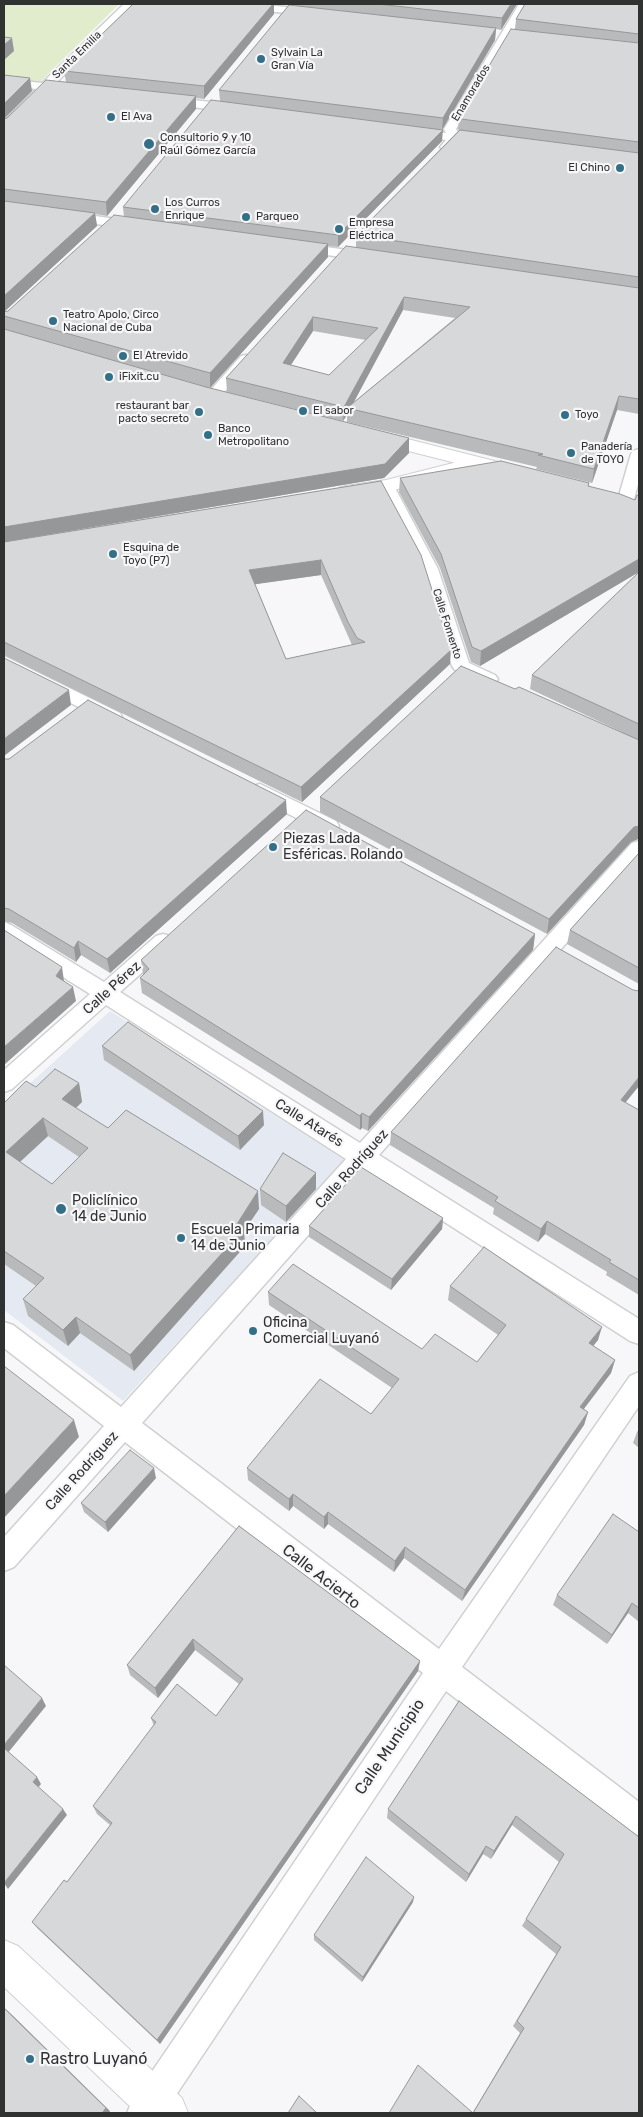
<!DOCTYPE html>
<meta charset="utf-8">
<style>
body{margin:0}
#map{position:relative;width:643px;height:2117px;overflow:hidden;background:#f7f7f9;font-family:Rubik,sans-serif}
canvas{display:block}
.frame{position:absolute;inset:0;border:5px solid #303131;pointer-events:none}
</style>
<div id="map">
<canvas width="643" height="2117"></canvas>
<div class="frame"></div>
</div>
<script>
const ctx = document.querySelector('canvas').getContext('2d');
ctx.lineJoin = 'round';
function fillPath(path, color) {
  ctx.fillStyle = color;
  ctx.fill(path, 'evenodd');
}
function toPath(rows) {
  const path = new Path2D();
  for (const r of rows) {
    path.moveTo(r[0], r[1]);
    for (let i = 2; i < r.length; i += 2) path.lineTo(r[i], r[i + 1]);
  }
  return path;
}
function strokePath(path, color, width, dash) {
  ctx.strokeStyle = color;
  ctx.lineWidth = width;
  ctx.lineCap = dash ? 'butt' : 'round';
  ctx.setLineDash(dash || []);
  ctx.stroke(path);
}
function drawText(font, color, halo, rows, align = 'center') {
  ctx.font = font + ' Rubik,sans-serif';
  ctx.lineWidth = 4.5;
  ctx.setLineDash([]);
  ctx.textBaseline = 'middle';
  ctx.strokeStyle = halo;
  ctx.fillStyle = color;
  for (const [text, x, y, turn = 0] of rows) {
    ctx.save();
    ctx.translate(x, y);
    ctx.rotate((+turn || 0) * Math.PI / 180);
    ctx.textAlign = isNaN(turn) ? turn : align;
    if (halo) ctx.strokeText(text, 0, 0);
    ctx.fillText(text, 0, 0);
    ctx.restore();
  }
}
fillPath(toPath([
 [110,1011,345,1160,123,1401,4,1310,4,1107]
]), '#e5eaf2');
fillPath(toPath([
 [4,4,119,4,39,83,4,78]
]), '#e0eccb');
const minor = toPath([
 [124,4,135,4,54,85,74,88,76,90,74,92,48,91,8,130,4,131,4,121,36,89,4,85,4,79,42,83,124,4],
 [222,4,256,4,315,10,320,13,315,16,227,7,222,4],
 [519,4,529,4,456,129,459,134,486,138,488,141,486,144,458,141,450,150,446,151,440,147,446,140,408,135,406,132,408,129,412,128,446,133,444,129,519,4],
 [167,97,237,105,243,109,237,113,163,103,161,101,167,97],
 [67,212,137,222,144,226,137,230,62,219,61,216,67,212],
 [297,243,369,253,376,257,369,261,292,250,290,247,297,243],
 [246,355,251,356,253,359,251,362,218,399,208,399,205,396,208,393,241,356,246,355],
 [639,449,639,481,634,499,632,502,620,502,618,499,631,454,633,451,639,449],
 [386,481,392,483,394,486,438,569,469,663,495,675,498,679,495,683,489,685,483,683,455,670,452,666,422,569,378,486,380,483,386,481],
 [4,656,120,713,122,717,120,721,113,723,106,721,4,669,4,656],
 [260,784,336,821,339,826,336,831,329,833,322,831,253,796,250,791,253,786,260,784],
 [639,841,639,861,379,1155,639,1319,639,1344,630,1341,365,1171,142,1423,439,1649,630,1376,639,1372,639,1406,462,1667,639,1802,639,1836,628,1832,446,1691,164,2113,127,2113,132,2101,423,1673,125,1442,14,1567,4,1571,4,1537,104,1426,4,1348,4,1322,13,1325,121,1407,346,1159,106,1005,12,1089,4,1092,4,1070,90,994,4,940,4,922,11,925,104,982,156,936,163,934,170,936,174,942,170,948,120,992,360,1143,632,843,639,841]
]);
const tertiary = toPath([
 [4,1940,18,1946,182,2098,188,2113,137,2113,4,1987,4,1940]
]);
const secondary = toPath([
 [477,457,484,459,487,463,484,467,386,492,346,498,339,496,336,492,339,488,346,486,386,480,477,457]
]);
const primary = toPath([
 [372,430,526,469,529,473,526,477,519,479,365,440,363,436,365,432,372,430]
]);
strokePath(minor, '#cfd0d1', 3);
strokePath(tertiary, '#cfd0d1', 2);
strokePath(secondary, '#cfd0d1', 2);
strokePath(primary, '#cfd0d1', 2);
fillPath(minor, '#fff');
fillPath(tertiary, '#fff');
fillPath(secondary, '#fff');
fillPath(primary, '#fff');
fillPath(toPath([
 [133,4,284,4,282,5,274,4,274,14,204,99,196,98,196,109,107,216,95,214,97,226,4,312,4,119,7,118,66,82,64,71],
 [296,4,517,4,501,30,496,29,495,40,442,130,442,141,338,247,328,246,328,257,210,388,4,329,206,387,409,438,409,453,384,478,15,540,381,481,450,664,302,802,4,655,4,312,8,311,124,217,123,207,220,101,219,90,296,6],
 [321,575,348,636,352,645,286,659,255,584],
 [639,4,639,414,617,410,592,483,536,469,537,467,347,422,347,415,343,421,227,392,226,378,356,248,356,235,459,130,458,129,459,116,515,29,516,19],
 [403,310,455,318,354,402],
 [313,331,366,340,329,375,291,365],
 [400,478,589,483,589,486,635,500,639,572,480,666,471,662,440,568,399,492],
 [639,572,639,840,638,839,631,842,547,934,320,812,320,797,515,689,624,733,530,689,532,675],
 [4,759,287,814,110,973,81,955,76,962,12,923,4,921],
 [639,853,639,984,567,944,570,930],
 [535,934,533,950,368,1131,362,1128,360,1130,142,993,140,978,143,975,141,960],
 [633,990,626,1103,639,1110,639,1295,606,1275,607,1272,545,1234,538,1242,493,1214,494,1208,390,1145,391,1132],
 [102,1046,264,1125,240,1150,104,1060],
 [79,1083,82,1102,76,1108,108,1128,259,1209,244,1231,245,1246,134,1371,80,1333,68,1346,28,1316,23,1299,36,1286,4,1264,4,1103,36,1087],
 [48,1136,79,1157,52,1184,20,1162],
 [316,1173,316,1189,286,1222,261,1205,260,1189],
 [443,1218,442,1229,391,1290,309,1237,309,1226],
 [450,1286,598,1340,593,1346,615,1360,611,1373,584,1409,588,1412,584,1425,462,1601,404,1558,394,1572,328,1524,324,1529,293,1506,289,1511,248,1480,247,1468,371,1414,392,1388,269,1305,268,1292,422,1349,477,1362,498,1335,448,1300],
 [639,1429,639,1448,633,1443,637,1432],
 [156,1478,108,1532,84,1512,81,1503],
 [239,1526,420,1661,418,1671,160,2044,37,1928,32,1922,67,1882,110,1825,97,1814,93,1806,154,1726,151,1718,216,1716,239,1684,195,1650,158,1698,130,1675,127,1665],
 [639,1532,639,1622,628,1613,607,1644,553,1605,557,1595],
 [459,1701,639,1837,639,2113,389,2113,473,2112,520,2033,513,2026,556,1954,522,1926,559,1862,512,1825,491,1859,483,1854,466,1882,387,1818,388,1809],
 [413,1902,362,1982,314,1940,314,1935]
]), '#b9babb');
fillPath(toPath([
 [273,4,274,4,274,14,204,99,204,86],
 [511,4,517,4,501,30,502,18],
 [496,28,495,40,442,130,443,118],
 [12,38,14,51,4,60,4,45],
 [30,78,32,91,4,119,4,104],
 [196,96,196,109,107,216,106,202],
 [443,130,442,141,338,247,338,235],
 [95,213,97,226,4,312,4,296],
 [328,244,328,257,210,388,210,373],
 [404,297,403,310,350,409,347,408,347,415,343,421,344,407],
 [313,317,313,331,283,377,283,363],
 [619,396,617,410,592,483,594,469],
 [409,438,409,453,384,478,4,542,4,527],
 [639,559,639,572,480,666,481,651],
 [321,560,321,575,250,585,249,570],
 [451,650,450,664,302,802,301,787],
 [69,690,71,705,4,756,4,739],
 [286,800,287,814,110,973,107,959],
 [639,826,638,839,631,842,547,934,549,919,634,827],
 [535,934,533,950,368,1131,369,1117],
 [78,941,81,955,76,962,74,948],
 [62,967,64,981,58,990,56,976],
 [73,987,76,1001,4,1065,4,1047],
 [639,1077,639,1086,617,1113,621,1100],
 [79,1083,82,1102,66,1117,62,1099],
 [263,1111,264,1125,240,1150,238,1136],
 [362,1113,362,1128,360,1130,360,1116],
 [43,1118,48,1136,11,1170,6,1152],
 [316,1173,316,1189,286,1222,286,1206],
 [258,1191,259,1209,244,1231,245,1246,134,1371,130,1355,237,1224],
 [443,1218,442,1229,391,1290,392,1279],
 [547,1221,545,1234,538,1242,541,1229],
 [76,1317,80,1333,68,1346,63,1330],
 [602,1327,598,1340,585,1356,589,1343],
 [615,1360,611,1373,576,1419,580,1407],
 [588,1412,584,1425,462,1601,465,1590],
 [74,1420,79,1437,4,1518,4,1496],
 [154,1468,156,1478,108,1532,105,1522],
 [293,1494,293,1506,289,1511,289,1499],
 [328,1512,328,1524,324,1529,324,1517],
 [405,1547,404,1558,394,1572,395,1561],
 [632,1603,628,1613,607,1644,612,1635],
 [193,1639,195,1650,158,1698,155,1688],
 [420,1661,418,1671,160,2044,157,2040],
 [42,1698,46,1706,7,1754,4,1750,4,1745],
 [37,1777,41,1784,37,1789,33,1782],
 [63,1809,67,1815,8,1889,4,1883],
 [516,1816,512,1825,491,1859,494,1851],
 [486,1846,483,1854,466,1882,469,1874],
 [414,1897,413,1902,362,1982,363,1977],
 [4,2007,110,2111,109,2113,102,2113]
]), '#969799');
const building = toPath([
 [133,4,273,4,204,86,64,71,133,4],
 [378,4,511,4,502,18,378,4],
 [525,4,639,4,639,34,516,19,525,4],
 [289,5,496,28,443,118,219,90,289,5],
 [511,29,639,43,639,142,461,119,459,116,511,29],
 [4,37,12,38,4,45,4,37],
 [4,75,30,78,4,104,4,75],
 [46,80,196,96,106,202,4,189,4,119,7,118,46,80],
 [211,100,443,130,338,235,123,207,211,100],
 [460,130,639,153,639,277,356,235,460,130],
 [4,201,95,213,4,296,4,201],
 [114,215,328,244,210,373,4,316,4,312,8,311,114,215],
 [346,246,639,288,639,399,619,396,594,469,538,455,543,454,347,408,470,307,404,297,344,407,226,378,346,246],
 [313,317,378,328,329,375,283,363,313,317],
 [4,329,206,387,409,438,385,464,4,527,4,329],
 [501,461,589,483,588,486,620,494,635,500,637,495,639,496,639,559,481,651,472,647,441,554,400,478,501,461],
 [381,481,421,555,451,650,301,787,4,642,4,542,381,481],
 [321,560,348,622,357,638,365,642,286,659,249,570,321,560],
 [639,572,639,724,532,675,639,572],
 [4,658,69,690,4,739,4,658],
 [461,666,515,689,519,687,639,740,639,826,634,827,549,919,320,797,461,666],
 [88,700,286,800,107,959,78,941,74,948,9,909,4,908,4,759,9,759,88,700],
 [306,810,535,934,369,1117,362,1113,360,1116,140,978,149,969,141,960,306,810],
 [639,853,639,968,570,930,639,853],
 [4,930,62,967,56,976,73,987,4,1047,4,930],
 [556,947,633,990,639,991,639,1077,621,1100,639,1110,639,1280,609,1262,611,1260,547,1221,541,1229,495,1201,498,1197,391,1132,556,947],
 [128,1022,263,1111,238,1136,102,1046,128,1022],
 [55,1069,79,1083,62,1099,108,1128,126,1110,258,1191,237,1224,244,1229,130,1355,76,1317,63,1330,23,1299,44,1278,4,1251,4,1103,26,1081,36,1087,55,1069],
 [43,1118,88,1148,52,1184,6,1152,43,1118],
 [283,1153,316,1173,286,1206,260,1189,283,1153],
 [361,1167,443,1218,392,1279,309,1226,361,1167],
 [484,1247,602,1327,589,1343,615,1360,580,1407,588,1412,465,1590,405,1547,395,1561,328,1512,324,1517,293,1494,289,1499,247,1468,320,1379,371,1414,399,1379,268,1292,293,1264,422,1349,435,1334,477,1362,506,1325,450,1286,484,1247],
 [4,1366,74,1420,4,1496,4,1366],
 [130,1450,154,1468,105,1522,81,1503,130,1450],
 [613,1514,639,1532,639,1608,632,1603,612,1635,557,1595,613,1514],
 [239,1526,420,1661,157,2040,32,1922,64,1880,67,1882,112,1823,93,1806,156,1722,151,1718,177,1684,216,1716,243,1679,193,1639,155,1688,127,1665,239,1526],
 [4,1665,42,1698,4,1745,4,1665],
 [459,1701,639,1837,639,2113,389,2113,418,2065,473,2113,524,2028,517,2021,561,1947,526,1919,564,1854,516,1816,494,1851,486,1846,469,1874,388,1809,459,1701],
 [4,1748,37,1777,33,1782,63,1809,4,1883,4,1748],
 [366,1857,414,1897,363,1977,314,1935,366,1857],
 [4,2008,106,2108,102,2113,4,2113,4,2008],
 [299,2096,317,2113,288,2113,299,2096]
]);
fillPath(building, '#d7d8da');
strokePath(building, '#969799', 1);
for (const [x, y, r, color] of [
 [261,59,5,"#337087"],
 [111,117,5,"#337087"],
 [149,144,6,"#337087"],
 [620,168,5,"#337087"],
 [155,209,5,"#337087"],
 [246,217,5,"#337087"],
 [339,229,5,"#337087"],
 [53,321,5,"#337087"],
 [123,356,5,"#337087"],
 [109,377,5,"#337087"],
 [303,411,5,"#337087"],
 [199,412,5,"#337087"],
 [565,415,5,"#337087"],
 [208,435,5,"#337087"],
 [571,453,5,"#337087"],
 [113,554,5,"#337087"],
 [273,847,5,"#337087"],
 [61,1209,6,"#337087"],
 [181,1238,5,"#337087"],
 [253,1331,5,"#337087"],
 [30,2059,5,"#337087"]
]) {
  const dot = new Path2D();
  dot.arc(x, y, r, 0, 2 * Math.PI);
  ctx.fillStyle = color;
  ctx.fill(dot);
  strokePath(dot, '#f7f7f9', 2);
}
drawText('11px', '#303131', '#f7f7f9', [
 ["Sylvain La",271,53],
 ["Gran Vía",271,66],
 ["El Ava",121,117],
 ["Consultorio 9 y 10",160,138],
 ["Raúl Gómez García",160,151],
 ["El Chino",610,168,"right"],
 ["Los Curros",165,203],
 ["Enrique",165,216],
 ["Parqueo",256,217],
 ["Empresa",349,223],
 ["Eléctrica",349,236],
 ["Teatro Apolo, Circo",63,315],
 ["Nacional de Cuba",63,328],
 ["El Atrevido",133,356],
 ["iFixit.cu",119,377],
 ["restaurant bar",189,406,"right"],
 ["pacto secreto",189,419,"right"],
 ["El sabor",313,411],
 ["Toyo",575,415],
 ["Banco",218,429],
 ["Metropolitano",218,442],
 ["Panadería",581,447],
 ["de TOYO",581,460],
 ["Esquina de",123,548],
 ["Toyo (P7)",123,561]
], 'left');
drawText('11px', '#303131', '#f7f7f9', [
 ["Santa Emilia",77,55,-44],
 ["Enamorados",471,93,-59],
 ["Calle Fomento",447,624,72]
]);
drawText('14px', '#303131', '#f7f7f9', [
 ["Piezas Lada",283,839],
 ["Esféricas. Rolando",283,855],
 ["Policlínico",72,1201],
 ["14 de Junio",72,1217],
 ["Escuela Primaria",191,1230],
 ["14 de Junio",191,1246],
 ["Oficina",263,1323],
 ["Comercial Luyanó",263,1339]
], 'left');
drawText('14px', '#303131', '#f7f7f9', [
 ["Calle Pérez",112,988,-42],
 ["Calle Atarés",309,1123,32],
 ["Calle Rodríguez",352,1169,-48],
 ["Calle Rodríguez",82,1471,-48]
]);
drawText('16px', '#303131', '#f7f7f9', [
 ["Calle Acierto",321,1577,38],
 ["Calle Municipio",390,1747,-56]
]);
drawText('16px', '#303131', '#f7f7f9', [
 ["Rastro Luyanó",40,2059]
], 'left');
</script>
